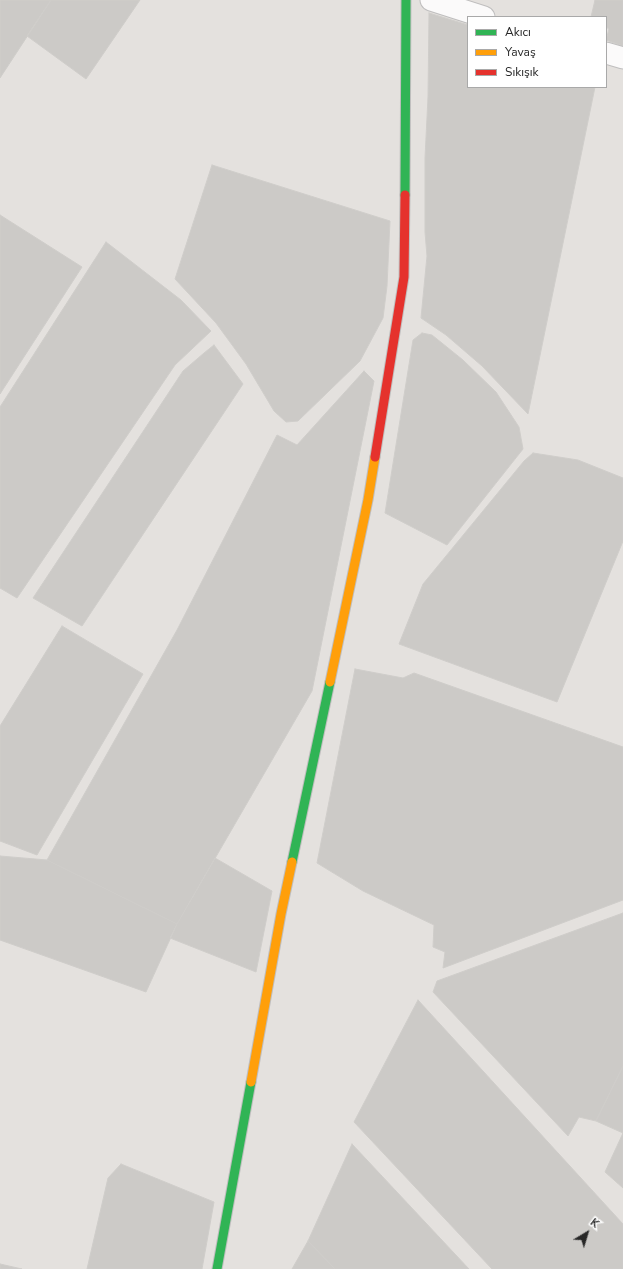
<!DOCTYPE html>
<meta charset="utf-8">
<style>
body{margin:0}
#map{position:relative;width:623px;height:1269px;overflow:hidden;background:#e4e1de;font-family:"Nunito Sans",sans-serif}
canvas{display:block}
.legend{position:absolute;left:467px;top:16px;width:140px;height:72px;box-sizing:border-box;background:#fff;border:1px solid #a9a9a9;margin:0;padding:5px 7px;list-style:none;font-size:12px;color:#272727}
.legend li{display:flex;align-items:center;gap:8px;height:20px}
.legend b{width:20px;border:1px solid #a9a9a9}
.north{position:absolute;left:567px;top:1213px;width:40px;height:40px;-webkit-text-stroke:3px #fff;paint-order:stroke;rotate:38deg;font-size:11px;font-weight:700;line-height:16px;text-align:center;color:#272727}
.north::after{content:'';display:block;margin:auto;width:14px;height:18px;background:#272727;clip-path:polygon(50% 0,100% 100%,50% 72%,0 100%)}
</style>
<div id="map">
<canvas width="623" height="1269"></canvas>
<ul class="legend">
<li><b style="height:5px;background:#30b455"></b>Akıcı</li>
<li><b style="height:5px;background:#ff9f0a"></b>Yavaş</li>
<li><b style="height:5px;background:#e5322d"></b>Sıkışık</li>
</ul>
<div class="north">K</div>
</div>
<script>
const ctx = document.querySelector('canvas').getContext('2d');
ctx.lineJoin = 'round';
function fillPath(path, color) {
  ctx.fillStyle = color;
  ctx.fill(path, 'evenodd');
}
function toPath(rows) {
  const path = new Path2D();
  for (const r of rows) {
    path.moveTo(r[0], r[1]);
    for (let i = 2; i < r.length; i += 2) path.lineTo(r[i], r[i + 1]);
  }
  return path;
}
function strokePath(path, color, width, dash) {
  ctx.strokeStyle = color;
  ctx.lineWidth = width;
  ctx.lineCap = dash ? 'butt' : 'round';
  ctx.setLineDash(dash || []);
  ctx.stroke(path);
}
const building = toPath([
 [0,0,51,0,0,78,0,0],
 [51,0,140,0,86,79,27,36,51,0],
 [595,0,623,0,623,46,606,40,609,29,606,27,606,17,591,17,595,0],
 [429,13,468,25,468,87,595,87,528,414,482,366,446,335,421,318,427,256,425,232,425,158,428,97,429,13],
 [212,165,390,221,387,286,383,318,360,361,298,421,286,422,274,411,246,364,216,323,175,279,212,165],
 [0,215,82,267,0,394,0,215],
 [106,242,181,300,211,331,175,365,17,598,0,588,0,407,106,242],
 [422,333,432,335,463,360,496,392,519,427,523,449,447,545,385,513,413,340,422,333],
 [214,345,243,384,82,626,33,598,183,371,204,353,214,345],
 [364,371,374,381,312,691,177,924,47,860,177,630,277,435,297,445,364,371],
 [533,453,578,460,623,478,623,541,557,702,399,644,423,584,524,461,533,453],
 [62,626,143,674,37,855,0,841,0,726,62,626],
 [355,669,403,678,414,673,623,747,623,900,443,968,445,952,433,947,434,925,363,891,317,863,355,669],
 [0,856,47,860,177,924,146,992,0,940,0,856],
 [215,858,272,891,256,972,170,938,177,924,215,858],
 [623,913,623,1066,596,1121,579,1117,568,1136,433,992,437,981,623,913],
 [418,1000,623,1224,623,1269,492,1269,354,1122,418,1000],
 [623,1066,623,1188,605,1172,623,1133,596,1121,623,1066],
 [352,1144,469,1269,335,1269,308,1241,352,1144],
 [121,1164,214,1202,202,1269,87,1269,108,1178,121,1164],
 [308,1241,335,1269,292,1269,308,1241],
 [0,1264,22,1269,0,1269,0,1264]
]);
fillPath(building, '#cccac7');
strokePath(building, '#cfcdca', 1);
const street = toPath([
 [431,0,484,17],
 [606,53,623,58]
]);
const fast = toPath([
 [405,195,406,0],
 [292,862,330,682],
 [217,1269,251,1082]
]);
const slow = toPath([
 [330,682,368,500,375,457],
 [251,1082,281,914,292,862]
]);
const jam = toPath([
 [375,457,404,277,405,195]
]);
strokePath(street, '#bfbebe', 23);
strokePath(fast, '#bfbebe', 11);
strokePath(slow, '#bfbebe', 11);
strokePath(jam, '#bfbebe', 11);
strokePath(street, '#fbfafa', 21);
strokePath(fast, '#30b455', 9);
strokePath(slow, '#ff9f0a', 9);
strokePath(jam, '#e5322d', 9);
</script>
